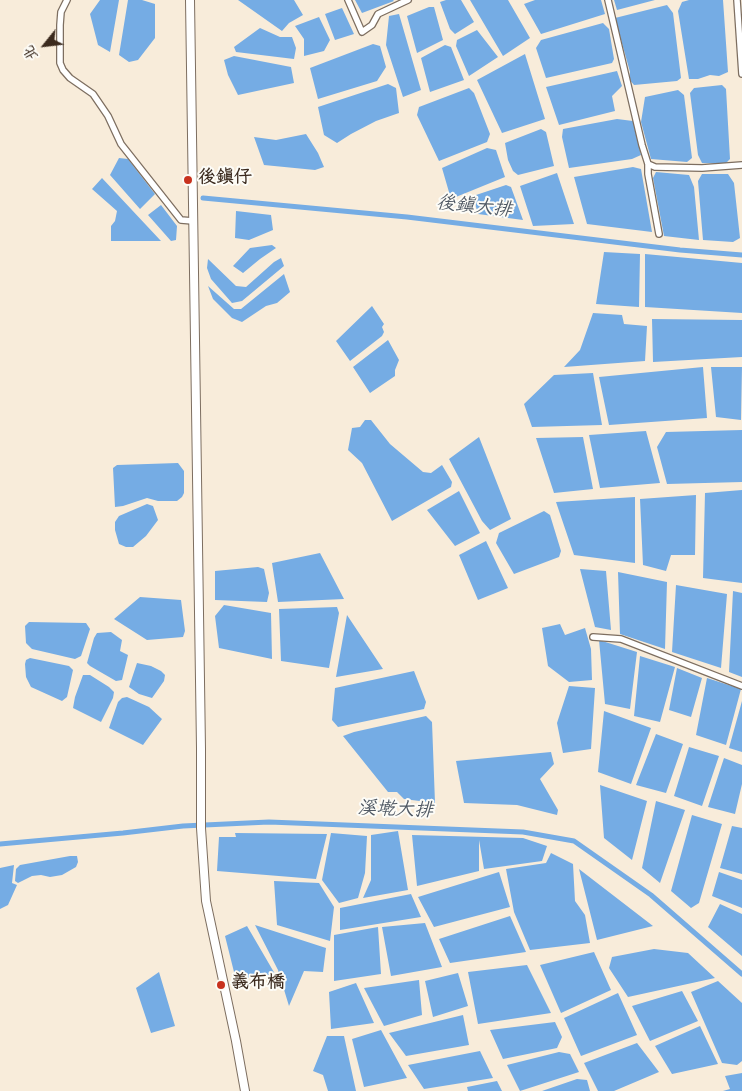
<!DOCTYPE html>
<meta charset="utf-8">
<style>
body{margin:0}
#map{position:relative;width:742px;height:1091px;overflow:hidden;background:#f8ecda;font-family:Dekko,"LXGW WenKai TC",sans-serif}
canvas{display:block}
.north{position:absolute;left:20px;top:20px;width:50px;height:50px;-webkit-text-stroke:4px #fdfcf7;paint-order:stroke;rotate:241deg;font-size:14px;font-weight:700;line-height:20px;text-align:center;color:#3b2a1e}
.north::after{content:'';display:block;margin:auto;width:18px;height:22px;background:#3b2a1e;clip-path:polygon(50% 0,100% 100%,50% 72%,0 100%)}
</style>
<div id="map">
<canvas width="742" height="1091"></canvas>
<div class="north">北</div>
</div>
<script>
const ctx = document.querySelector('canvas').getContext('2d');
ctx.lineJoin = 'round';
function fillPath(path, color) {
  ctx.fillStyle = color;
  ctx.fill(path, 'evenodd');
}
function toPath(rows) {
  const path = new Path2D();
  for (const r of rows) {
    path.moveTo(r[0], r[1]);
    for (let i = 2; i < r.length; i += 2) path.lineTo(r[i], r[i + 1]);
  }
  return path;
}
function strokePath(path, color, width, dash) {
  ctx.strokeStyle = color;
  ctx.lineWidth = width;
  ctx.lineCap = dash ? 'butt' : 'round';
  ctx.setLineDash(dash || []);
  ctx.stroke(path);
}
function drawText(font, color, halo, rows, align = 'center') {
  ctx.font = font + ' Dekko,"LXGW WenKai TC",sans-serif';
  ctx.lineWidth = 4;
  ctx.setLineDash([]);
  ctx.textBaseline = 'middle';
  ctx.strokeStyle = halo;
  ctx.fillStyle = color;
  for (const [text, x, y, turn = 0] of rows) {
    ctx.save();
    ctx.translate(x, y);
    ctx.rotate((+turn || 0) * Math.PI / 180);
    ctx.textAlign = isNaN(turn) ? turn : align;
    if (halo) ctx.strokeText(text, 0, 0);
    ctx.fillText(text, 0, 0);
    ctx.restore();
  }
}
fillPath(toPath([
 [100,0,119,0,110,52,98,45,90,14],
 [128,0,142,0,155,4,155,38,138,60,129,62,119,55],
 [238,0,294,0,303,15,289,23,282,31],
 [355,0,393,0,394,1,362,13],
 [446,0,461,0,474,22,455,34,450,29,440,2],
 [470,0,508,0,530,38,503,56],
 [535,0,601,0,605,14,541,34,524,4],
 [614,0,655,0,617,10],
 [689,0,723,0,728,72,719,76,710,75,698,79,689,79,678,11,682,2],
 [667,5,673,13,681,78,677,81,634,85,629,79,630,72,615,18],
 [429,7,434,7,443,40,417,53,407,16],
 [342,8,354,34,335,40,325,14],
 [399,14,421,90,403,97,386,45,389,16],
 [319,17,330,40,324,51,304,56,304,39,295,26],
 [603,23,609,29,614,59,612,63,546,78,536,48,541,40],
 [260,28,280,37,292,37,296,48,294,59,236,52,234,47],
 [477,30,498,57,469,76,456,46,457,40],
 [373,44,380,46,386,67,377,81,318,99,310,68],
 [445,45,451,47,464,80,430,92,421,58],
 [525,54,545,119,502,133,477,80],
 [234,56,291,67,294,83,238,95,228,75,224,60],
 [617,71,622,86,612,96,615,111,559,125,546,87],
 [388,84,396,88,399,113,376,121,351,134,337,143,324,135,318,107],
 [722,85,726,89,730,159,725,164,702,163,698,155,690,93,694,88],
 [469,88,474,93,490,134,487,142,439,161,417,115,419,107],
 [678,90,684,95,692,158,687,162,651,159,641,122,645,97],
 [617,119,633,121,641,155,632,159,569,168,562,137,563,129],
 [541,129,546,132,554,166,518,175,513,171,508,160,505,143],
 [306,134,318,153,324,167,315,170,264,165,254,137,276,140],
 [487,148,496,150,505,177,451,199,442,168],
 [119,158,128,159,155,194,140,209,110,175],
 [633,167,641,169,652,232,587,224,574,177],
 [656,172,689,175,694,187,699,240,664,236,653,178],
 [557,173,574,224,533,226,520,186],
 [702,174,728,174,734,183,740,238,733,242,703,240,698,181],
 [102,178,161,241,111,241,111,226,115,221,117,211,92,189],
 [506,185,511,187,523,220,478,214,473,196],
 [161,205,177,226,176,240,171,241,148,215],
 [236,211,271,215,273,230,249,240,235,238],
 [272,245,276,248,260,259,243,273,233,266,250,248],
 [604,252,640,254,639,307,596,304],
 [645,254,742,263,742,313,645,307],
 [281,258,284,266,242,301,232,303,211,279,207,268,208,259,236,286,246,287,274,262],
 [284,274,290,292,277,303,266,306,242,322,232,318,213,299,208,286,234,309,241,309],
 [372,306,384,324,382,327,384,332,382,336,350,361,336,341],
 [593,313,622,315,624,324,647,326,645,361,564,367,580,350],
 [652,319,742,320,742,357,653,362],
 [388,340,399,360,395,370,395,376,370,393,353,367],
 [703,367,707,418,609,425,599,377],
 [711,367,742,367,741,420,716,417],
 [593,373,602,425,532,427,524,404,554,375],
 [365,420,371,420,390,444,423,472,431,473,442,465,452,482,451,487,392,521,362,463,348,450,352,428,360,427],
 [742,430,742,482,667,484,657,447,666,432],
 [646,431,660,483,600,488,589,435],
 [479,437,511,519,490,530,482,521,449,459],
 [583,437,593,489,554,493,536,438],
 [178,463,184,471,184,493,182,497,177,501,158,501,147,498,123,506,115,507,113,468,117,465],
 [742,490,742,583,703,578,705,493],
 [459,491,480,533,455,546,427,510],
 [696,495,695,555,671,555,666,571,643,565,640,499],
 [635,497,635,563,574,555,556,502],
 [147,504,153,506,158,520,146,536,133,547,126,547,119,544,115,530,115,522,119,516],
 [544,511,550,515,561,551,559,557,514,574,496,543,499,533],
 [486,541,508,588,478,600,459,555],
 [320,553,344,599,278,602,272,563],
 [258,567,264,569,269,593,267,602,215,600,215,571],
 [580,569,606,571,611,630,595,627],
 [618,572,667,582,665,649,620,634],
 [676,585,727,594,721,668,672,652],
 [733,591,742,593,742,677,729,672],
 [140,597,181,600,185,631,183,637,147,640,114,619],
 [224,605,271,613,272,659,219,648,215,616],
 [337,607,339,613,329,668,281,661,279,609],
 [347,615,383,669,336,677],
 [29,622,86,623,90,629,81,656,75,659,32,649,26,643,25,626],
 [560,624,565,635,585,628,591,649,592,680,569,682,548,666,542,628],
 [111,632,122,640,120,651,128,655,122,680,116,681,90,666,87,663,94,638,97,633],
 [599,640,637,652,630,709,605,704],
 [640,656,675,667,660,722,634,716],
 [30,658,69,666,73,670,67,697,62,701,31,687,26,677,25,664,26,660],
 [137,663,151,666,161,671,165,675,164,681,152,698,139,694,129,687],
 [677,668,702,678,691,717,669,710],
 [414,671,426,702,424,709,338,727,332,720,335,688],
 [83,675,90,675,109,687,114,692,113,698,101,722,73,708,75,697],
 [707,678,741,689,726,745,696,735],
 [569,686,595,688,591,749,563,753,557,723],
 [127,697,149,707,162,719,143,745,109,728,118,702,122,698],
 [742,701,742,752,729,748],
 [604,711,651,728,631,784,598,772],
 [426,716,432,722,435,803,404,799,397,792,388,792,343,736,354,732],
 [656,734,683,744,666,793,636,785],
 [689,747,719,756,702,806,674,796],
 [551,752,554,764,540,779,558,810,557,815,517,805,464,803,456,761],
 [724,758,742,765,742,784,735,814,708,807],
 [600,785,647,801,632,860,604,838],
 [656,801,685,810,660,883,642,868],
 [692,815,722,824,699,903,691,908,671,891],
 [732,826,742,828,742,874,720,868],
 [398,831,408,890,363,898,371,880,371,835],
 [235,833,327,834,316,879,217,871,219,837,236,837],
 [331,833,367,836,365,873,358,898,339,903,322,880],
 [412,835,523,838,547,846,542,861,484,869,479,840,479,871,417,886],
 [551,853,573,864,575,901,585,915,590,943,530,950,514,912,506,869,546,863],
 [70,856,77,856,78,862,76,867,62,875,50,877,41,875,32,876,18,883,15,881,16,869,20,865],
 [14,865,12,883,17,885,8,905,0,909,0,868],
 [579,869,653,926,597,940],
 [499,872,510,907,434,927,418,897],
 [719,872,742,880,742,908,712,896],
 [274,881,319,883,334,907,330,941,277,925],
 [411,894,421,917,340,930,340,908],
 [720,904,742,914,742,956,708,927],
 [510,916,526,952,450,963,439,939],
 [425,923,442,967,391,976,382,927],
 [255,925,326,948,323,972,304,971,289,1006,278,970],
 [247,926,275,974,236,980,225,936],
 [378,927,381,974,334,981,334,935],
 [654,949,688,953,715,978,628,997,609,968,612,957],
 [594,952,611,990,561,1013,540,965],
 [527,965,551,1013,478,1024,468,972],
 [159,972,175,1026,151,1033,136,988],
 [458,973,468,1006,433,1017,425,981],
 [419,980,422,1015,384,1026,364,988],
 [718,981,742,1003,742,1061,737,1065,722,1063,691,992],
 [356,983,374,1023,331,1029,329,992],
 [682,991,698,1021,650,1041,632,1006],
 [618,993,637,1035,581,1056,564,1018],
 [463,1015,469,1045,406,1056,389,1033],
 [555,1022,562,1037,557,1048,503,1059,490,1030],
 [700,1026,718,1064,672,1074,655,1046],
 [381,1030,407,1078,364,1087,352,1039],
 [327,1036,344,1036,356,1091,328,1091,323,1075,313,1071],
 [637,1043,659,1072,614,1091,598,1091,584,1063],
 [480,1051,493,1078,424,1089,408,1065],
 [559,1052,570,1054,579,1072,520,1091,507,1065],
 [742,1073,742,1091,723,1091,730,1089,725,1076],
 [577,1079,587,1080,590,1091,542,1091],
 [497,1081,502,1091,468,1091,467,1087]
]), '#75ace4');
strokePath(toPath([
 [203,198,407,217,680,250,742,255],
 [0,844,123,833,183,826,269,822,523,832,574,841,651,895,742,974]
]), '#75ace4', 5);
const street = toPath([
 [67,0,61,12,60,25,60,63,63,70,70,78,93,94,108,116,121,144,181,220,193,221],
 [348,0,362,32,372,25,378,14,408,0],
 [608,0,642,145,648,164,648,174,659,234],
 [737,0,742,74],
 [648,164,655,167,702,168,742,165],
 [593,637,621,639,742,686]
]);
const secondary = toPath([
 [190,0,201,748,201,828,206,901,236,1041,245,1091]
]);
strokePath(street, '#7d6e60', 8);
strokePath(secondary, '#7d6e60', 10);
strokePath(street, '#fff', 5.5);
strokePath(secondary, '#fff', 8);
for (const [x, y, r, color] of [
 [188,180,5,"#c8321e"],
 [221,985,5,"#c8321e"]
]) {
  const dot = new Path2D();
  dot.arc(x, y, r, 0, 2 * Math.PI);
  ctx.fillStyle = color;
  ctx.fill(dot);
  strokePath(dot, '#fdfcf7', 2);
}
drawText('bold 18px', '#3b2a1e', '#fdfcf7', [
 ["後鎮仔",198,180],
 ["義布橋",231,985]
], 'left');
drawText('italic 19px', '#4f5863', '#fdfcf7', [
 ["後鎮大排",474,209,6],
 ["溪墘大排",395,812,2]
]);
</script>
